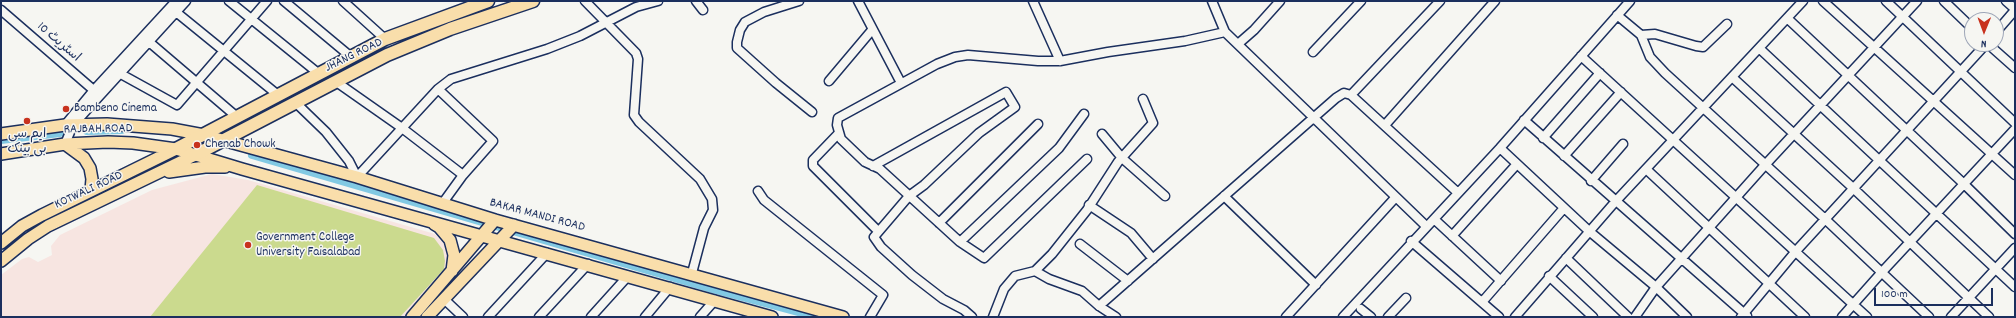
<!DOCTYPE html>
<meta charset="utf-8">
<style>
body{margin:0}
#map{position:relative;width:2016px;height:318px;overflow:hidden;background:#f6f6f2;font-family:Dekko,sans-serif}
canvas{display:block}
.frame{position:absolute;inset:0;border:2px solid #1b2f5e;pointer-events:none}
.north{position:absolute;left:1964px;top:12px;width:40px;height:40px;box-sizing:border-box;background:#f6f6f2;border:1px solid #9ea6b7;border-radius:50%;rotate:181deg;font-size:11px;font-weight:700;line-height:16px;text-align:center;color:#1b2f5e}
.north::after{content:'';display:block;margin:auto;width:14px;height:18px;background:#c8321e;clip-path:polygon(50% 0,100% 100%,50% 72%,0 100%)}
.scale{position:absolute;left:1874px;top:288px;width:119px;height:18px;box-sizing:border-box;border:2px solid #1b2f5e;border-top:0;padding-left:5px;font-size:12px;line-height:14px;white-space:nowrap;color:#1b2f5e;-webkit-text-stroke:3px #f6f6f2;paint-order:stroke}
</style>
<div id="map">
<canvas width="2016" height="318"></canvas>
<div class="frame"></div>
<div class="north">N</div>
<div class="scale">100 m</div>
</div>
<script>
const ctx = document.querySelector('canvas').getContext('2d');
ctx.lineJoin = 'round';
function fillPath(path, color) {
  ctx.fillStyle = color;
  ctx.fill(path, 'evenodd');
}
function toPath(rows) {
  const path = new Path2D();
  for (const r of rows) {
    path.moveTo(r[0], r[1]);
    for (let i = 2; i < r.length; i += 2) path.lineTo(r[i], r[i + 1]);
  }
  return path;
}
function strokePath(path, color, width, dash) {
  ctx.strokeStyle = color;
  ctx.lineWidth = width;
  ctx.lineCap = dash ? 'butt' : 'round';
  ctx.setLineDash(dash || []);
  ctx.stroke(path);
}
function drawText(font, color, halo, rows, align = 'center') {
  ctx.font = font + ' Dekko,"Playpen Sans Arabic",sans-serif';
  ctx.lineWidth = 3;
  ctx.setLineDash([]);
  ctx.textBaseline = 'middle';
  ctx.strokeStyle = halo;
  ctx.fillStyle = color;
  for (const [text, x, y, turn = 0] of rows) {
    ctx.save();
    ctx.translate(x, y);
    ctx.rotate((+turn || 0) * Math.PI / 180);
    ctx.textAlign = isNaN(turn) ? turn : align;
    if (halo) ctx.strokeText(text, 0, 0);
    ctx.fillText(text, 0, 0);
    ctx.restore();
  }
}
fillPath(toPath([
 [212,174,248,180,435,234,444,244,448,254,445,272,405,317,1,317,1,275,22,259,29,257,38,262,52,255,51,246,60,235,152,190]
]), '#f7e5e1');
fillPath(toPath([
 [257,185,434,238,443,250,445,261,444,269,400,317,150,317]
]), '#cbda8e');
strokePath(toPath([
 [87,131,122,130],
 [1,140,60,133],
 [252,155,712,289,817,317]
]), '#82c9e3', 8);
const minor = toPath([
 [229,1,318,73],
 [284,1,350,56],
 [343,1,385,39],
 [585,1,636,53,638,59,634,115,639,122,700,179,712,199,713,210,704,228,692,273],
 [696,1,703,10],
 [799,1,764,12,745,22,740,30,737,42,737,48,776,83,812,112],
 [858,1,901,83],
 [1033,1,1060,61],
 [1212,1,1225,32,1426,226],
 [1823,1,2015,175],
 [1886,1,2015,123],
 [1944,1,1972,28],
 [2006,1,2015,9],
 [1,10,97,93],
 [176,12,278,95],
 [1617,15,1641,35,1650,57,1665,73,1825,219,1929,317],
 [1787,18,1964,184,2015,234],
 [1996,32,2015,10],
 [1641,35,1655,34,1696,46,1703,47,1727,24],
 [148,41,237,117],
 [1238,44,1254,30,1280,1],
 [1988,44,2015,68],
 [1759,48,2015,287],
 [1313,52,1361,1],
 [1581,56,1867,317],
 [119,73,177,105,267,1],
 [1732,77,1853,188,1989,317],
 [335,81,402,128,463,175,442,204],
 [829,81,872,30],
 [438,89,493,141,463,175],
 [1351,95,1457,192],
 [295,102,326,132,349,161,357,177,438,89,451,79,547,49,580,36,636,7,658,1],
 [1524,120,1747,316],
 [1385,125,1495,1],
 [65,127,65,125,94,90,176,1],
 [839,133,813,160,813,166,878,231],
 [1102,134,1122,158,1165,196],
 [1543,138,1600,73],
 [65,144,73,125,186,1],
 [1500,148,1589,231,1656,287,1687,317],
 [1564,156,1621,92],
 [1087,159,984,258,960,242,880,169,865,162,841,139,837,125,838,118,937,64,955,57,968,55,1038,61,1060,61,1108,52,1185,41,1225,32],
 [873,166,1006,92,1015,107,979,133,924,185,909,196,874,237,881,247,912,275,943,299,964,310,972,317],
 [1646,169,1805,317],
 [1591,181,1623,144],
 [758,191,764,200,883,295,870,317],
 [1224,196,1316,285],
 [1089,205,1131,233,1153,259],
 [1434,219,1501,281],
 [939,223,1038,124],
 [1452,236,1517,164],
 [1411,241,1499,317],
 [960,242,1059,148,1084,114],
 [1080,244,1128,281],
 [1566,258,1628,317],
 [1035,271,1049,279,1082,291,1099,306,1116,317],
 [1549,276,1593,317],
 [444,299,463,317],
 [1483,301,1564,208],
 [1099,306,1336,98,1344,93,1351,95,1440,1],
 [1361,309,1371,317],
 [488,317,547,253],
 [539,317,588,264],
 [591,317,628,276],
 [645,317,670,287],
 [700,317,715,300],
 [993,317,1004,289,1015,276,1035,271,1052,254,1087,210,1118,162,1153,123,1143,99],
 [1286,317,1395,198],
 [1343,317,1500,148,1630,1],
 [1388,317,1406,298],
 [1515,317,1615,202,1803,1],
 [1635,317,1656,287,1765,165,1917,1],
 [1741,317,1796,251,1986,44],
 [1842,317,1882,272,2015,129],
 [1951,317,2015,248]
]);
const major = toPath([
 [1,134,65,125,107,124,172,129,204,135,357,177,495,220,843,317],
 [65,144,84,158,90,168,92,179,91,190],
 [1,154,65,144,108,142,133,143,176,149,242,169,772,317],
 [169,172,205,167,225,167],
 [434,224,439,227,450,240,454,255,452,271],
 [1,243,22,226,42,215,176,149],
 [1,261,28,239,48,226,195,155],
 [412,317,495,220],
 [427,317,514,225]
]);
const highway = toPath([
 [176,149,385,39,488,1],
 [195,155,387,55,450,29,533,1]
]);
strokePath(minor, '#1b2f5e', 11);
strokePath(major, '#1b2f5e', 14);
strokePath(highway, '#1b2f5e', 15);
strokePath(minor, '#f6f6f2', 8);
strokePath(major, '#f9deab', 11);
strokePath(highway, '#f9deab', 12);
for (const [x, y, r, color] of [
 [66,109,4,"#c8321e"],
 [27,121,4,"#c8321e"],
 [197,145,4,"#c8321e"],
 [248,245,4,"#c8321e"]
]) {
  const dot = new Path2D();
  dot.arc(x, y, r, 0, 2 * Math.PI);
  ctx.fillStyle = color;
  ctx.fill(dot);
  strokePath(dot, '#f6f6f2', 1.5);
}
drawText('13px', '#1b2f5e', '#f6f6f2', [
 ["اسٹریٹ 10",58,43,41],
 ["JHANG ROAD",354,56,-26],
 ["RAJBAH ROAD",98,130,-1],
 ["KOTWALI ROAD",89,191,-25],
 ["BAKAR MANDI ROAD",537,216,15]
]);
drawText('13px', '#1b2f5e', '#f6f6f2', [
 ["Bambeno Cinema",74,109],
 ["ایم سی",27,135,"center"],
 ["بی بینک",27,150,"center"],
 ["Chenab Chowk",205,145],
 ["Government College",256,238],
 ["University Faisalabad",256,253]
], 'left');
</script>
